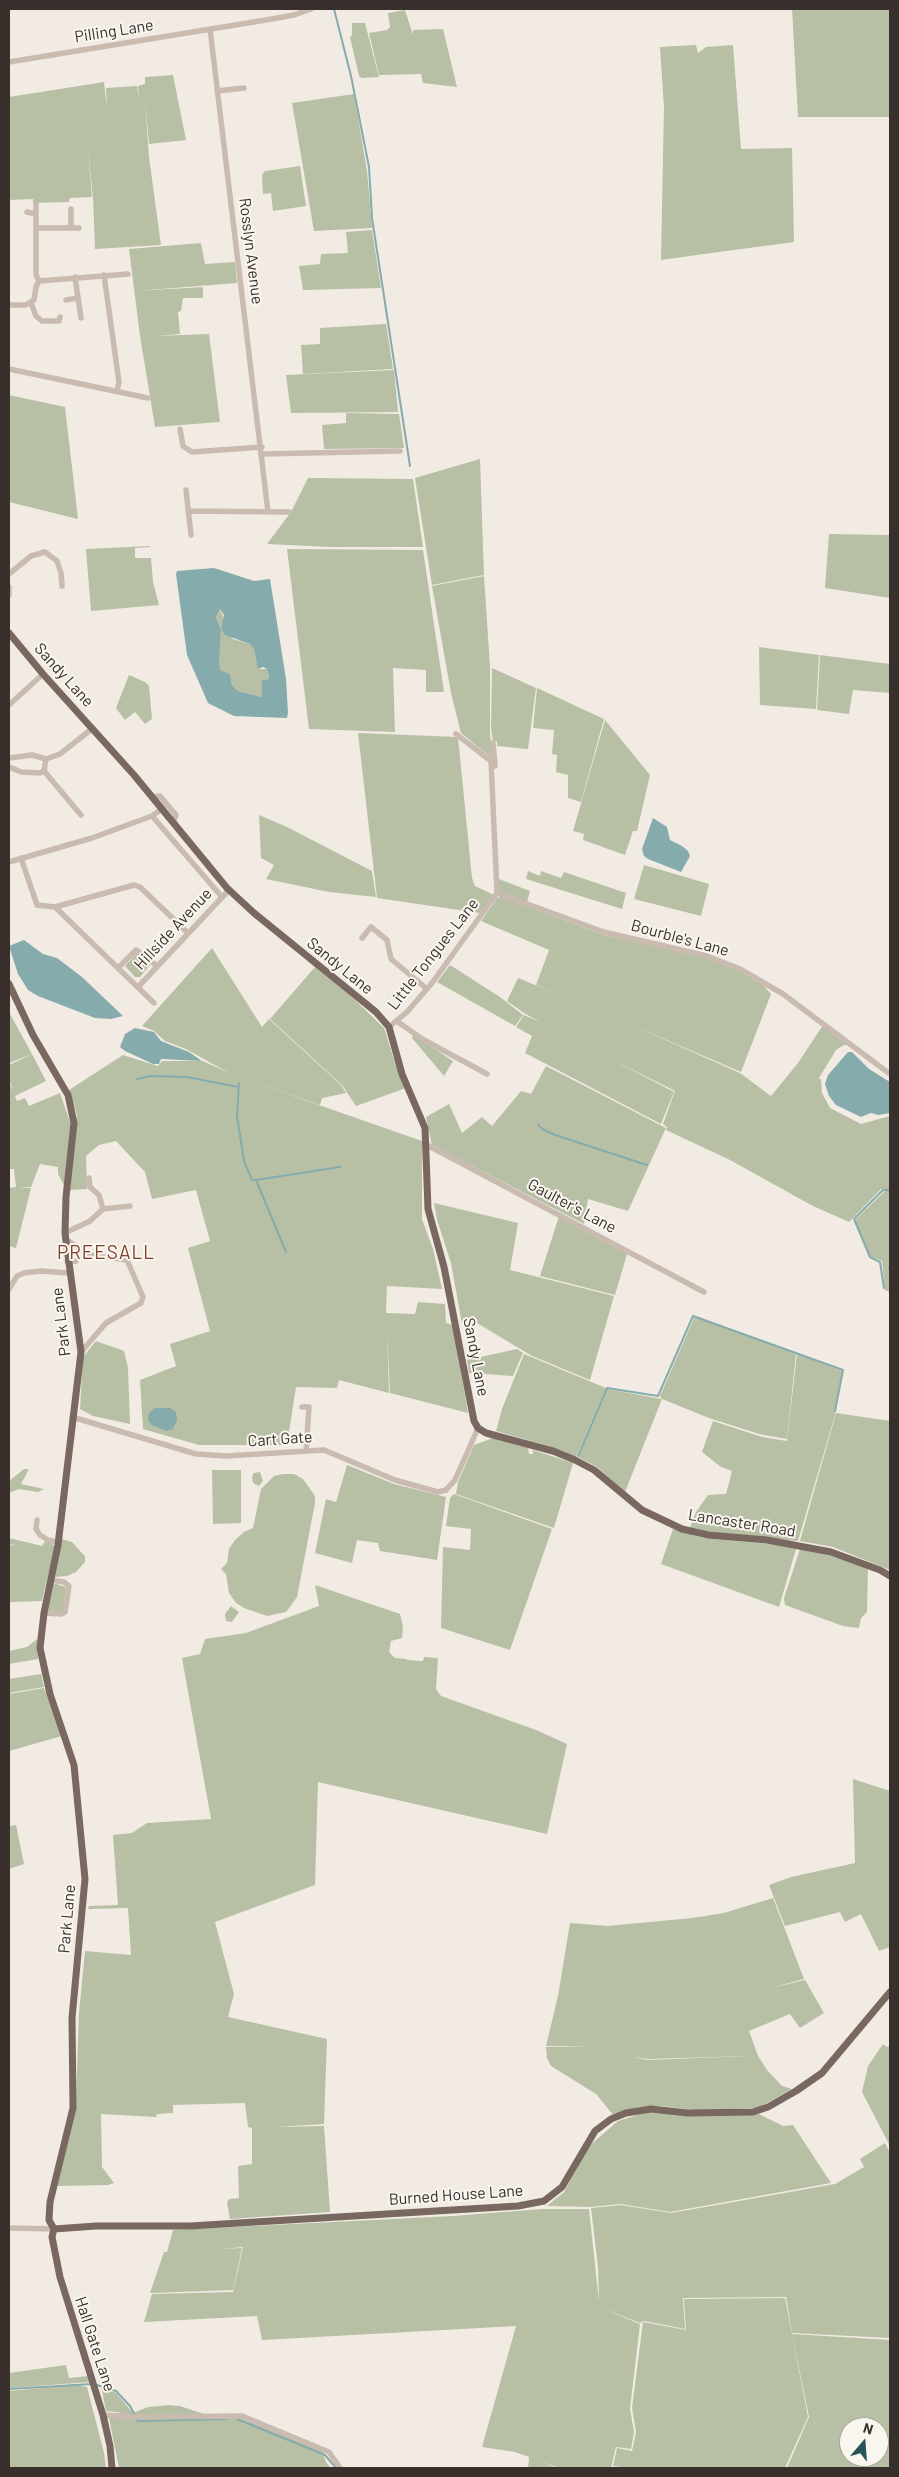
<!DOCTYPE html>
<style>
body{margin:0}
#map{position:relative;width:899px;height:2477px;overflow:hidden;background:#f2ebe3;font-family:Barlow,sans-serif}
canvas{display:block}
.frame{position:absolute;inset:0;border:10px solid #39302d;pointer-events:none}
.north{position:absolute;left:839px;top:2417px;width:50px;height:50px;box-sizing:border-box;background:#f9f5ef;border:1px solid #aca6a1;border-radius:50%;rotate:18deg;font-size:14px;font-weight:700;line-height:20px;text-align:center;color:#39302d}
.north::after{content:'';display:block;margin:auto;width:18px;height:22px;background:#265456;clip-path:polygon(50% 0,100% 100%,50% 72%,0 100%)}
</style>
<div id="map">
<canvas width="899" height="2477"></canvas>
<div class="frame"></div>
<div class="north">N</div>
</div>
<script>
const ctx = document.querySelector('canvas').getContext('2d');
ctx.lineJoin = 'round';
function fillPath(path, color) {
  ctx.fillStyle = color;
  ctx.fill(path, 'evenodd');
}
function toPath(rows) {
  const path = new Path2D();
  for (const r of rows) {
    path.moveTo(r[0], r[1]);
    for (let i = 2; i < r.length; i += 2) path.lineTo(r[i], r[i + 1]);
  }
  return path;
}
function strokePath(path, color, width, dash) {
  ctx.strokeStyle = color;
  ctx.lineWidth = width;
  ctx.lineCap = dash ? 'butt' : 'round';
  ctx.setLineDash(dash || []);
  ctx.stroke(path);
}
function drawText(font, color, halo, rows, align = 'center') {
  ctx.font = font + ' Barlow,sans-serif';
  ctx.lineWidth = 4;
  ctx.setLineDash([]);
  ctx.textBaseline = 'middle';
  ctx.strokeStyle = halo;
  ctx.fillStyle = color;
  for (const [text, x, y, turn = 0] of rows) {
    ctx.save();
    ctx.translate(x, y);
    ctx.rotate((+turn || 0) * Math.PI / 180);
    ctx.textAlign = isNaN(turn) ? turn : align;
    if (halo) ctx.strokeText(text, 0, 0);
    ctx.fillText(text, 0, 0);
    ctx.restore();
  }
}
fillPath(toPath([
 [792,9,890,9,890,117,798,117],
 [405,10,413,35,413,30,443,29,457,87,423,83,421,74,379,75,369,33,387,30,391,47,387,30,390,27,388,13],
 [352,23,365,23,379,77,362,78,359,76,350,37,352,35],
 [696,45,698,53,706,47,733,45,741,149,792,148,794,242,704,254,703,219,704,254,661,260,664,107,660,47],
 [173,75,186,140,149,144,145,100,149,157,161,245,95,249,93,198,88,149,92,197,70,198,69,202,33,203,33,199,9,200,9,97,104,82,107,109,106,88,137,86,139,100,138,86,145,84,145,77],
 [354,94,367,171,372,228,314,231,292,103],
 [300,166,306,206,273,211,271,193,263,194,262,175,265,171],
 [372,230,381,288,303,290,299,266,320,264,321,254,348,253,346,232],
 [201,243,205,264,235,262,237,283,136,291,203,287,203,298,183,298,181,311,178,312,180,334,156,336,209,334,220,422,155,427,140,336,129,249],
 [386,324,393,369,303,374,301,345,320,344,320,328],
 [394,370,398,412,291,413,286,375],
 [9,395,65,407,78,519,9,502],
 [346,413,399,414,404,448,324,449,322,425,346,423],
 [480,459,484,575,432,585,415,478],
 [308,478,413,479,423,547,330,547,267,544,291,512],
 [829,534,890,535,890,598,825,588],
 [150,546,150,547,135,548,135,558,151,558,153,582,159,605,91,611,86,549],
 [287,549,423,550,444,692,426,692,426,670,393,668,395,732,309,729],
 [484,576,490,667,490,734,493,759,461,733,451,693,432,586],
 [220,609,224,619,221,629,233,639,250,644,254,649,259,669,267,669,269,676,267,680,262,680,262,697,238,691,232,685,230,674,220,670,218,660,221,629,216,617],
 [759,647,819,655,816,709,760,705],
 [820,655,890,664,890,693,853,690,849,714,817,710],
 [492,668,536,688,528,749,497,746,497,741,493,741,491,728],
 [129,675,145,682,149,686,152,719,145,724,135,712,125,720,116,708],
 [537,688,604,719,581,802,568,798,568,775,556,772,557,755,552,754,554,730,533,728],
 [605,720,650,775,637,831,633,831,625,855,583,840,584,834,573,831],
 [358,733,458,737,472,878,475,886,494,895,480,913,377,898],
 [259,815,287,827,372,871,376,897,329,892,266,879,274,865,261,858],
 [644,865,709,884,701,916,634,899],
 [528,871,540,876,541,871,561,878,564,872,626,893,622,909,526,879],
 [499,879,530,891,527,902,502,893,499,890],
 [501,897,604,935,702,956,740,971,762,984,771,994,741,1072,634,1026,740,1073,771,1096,798,1063,823,1025,848,1044,842,1046,836,1050,819,1078,821,1080,822,1093,830,1108,861,1124,890,1116,890,1189,881,1189,849,1222,811,1205,730,1160,666,1130,667,1127,663,1124,675,1091,611,1059,674,1092,661,1124,525,1053,532,1036,516,1027,524,1015,540,1022,524,1013,507,1001,518,978,557,994,536,985,549,950,481,921,497,898],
 [212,948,262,1027,269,1019,341,1085,346,1093,322,1098,320,1105,233,1075,422,1141,422,1219,433,1249,442,1289,387,1286,386,1313,415,1314,418,1302,445,1304,446,1323,453,1325,468,1413,390,1393,387,1331,389,1393,339,1380,337,1388,296,1387,287,1445,199,1445,143,1429,140,1380,176,1366,170,1344,210,1331,188,1248,210,1241,196,1190,152,1199,145,1172,116,1141,99,1145,86,1156,87,1189,70,1190,77,1115,69,1090,123,1055,158,1066,162,1061,203,1061,229,1073,186,1049,165,1041,154,1031,142,1026],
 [137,953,150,965,140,977,135,977,125,966],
 [450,965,500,997,523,1015,515,1026,437,982],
 [315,967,352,997,384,1028,395,1063,406,1088,356,1106,342,1085,270,1019],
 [9,1012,32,1054,9,1063],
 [413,1035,453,1061,444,1076,412,1038],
 [32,1054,46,1081,15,1096,17,1101,25,1098,29,1106,60,1093,72,1128,64,1185,58,1174,58,1167,40,1164,31,1187,18,1187,31,1188,16,1248,9,1246,9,1188,16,1187,14,1169,9,1169,9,1083,14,1092,9,1080,9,1065],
 [546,1066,666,1128,628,1211,588,1199,584,1224,432,1145,426,1117,449,1104,462,1133,482,1117,492,1126,521,1091,531,1094],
 [886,1190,890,1191,890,1292,885,1290,882,1261,870,1256,856,1222,856,1219],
 [434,1203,518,1223,510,1270,614,1296,590,1380,532,1356,477,1323,469,1322,462,1324,451,1263,437,1220],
 [559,1216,627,1254,615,1295,540,1276],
 [699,1317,796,1354,787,1439,759,1434,709,1418,662,1399,625,1492,597,1467,578,1457,607,1389,662,1399,660,1396,694,1318],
 [96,1341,124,1351,128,1368,130,1424,93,1416,80,1409,83,1357],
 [517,1349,523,1353,513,1376,469,1373,467,1360],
 [524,1354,606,1388,576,1457,549,1446,496,1431,502,1409],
 [797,1354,842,1371,835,1415,798,1541,719,1534,690,1528,696,1512,708,1495,726,1494,732,1471,721,1467,702,1452,713,1421,762,1437,787,1441],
 [836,1413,890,1421,890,1570,833,1547,800,1541],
 [493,1438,528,1448,529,1454,533,1454,533,1450,573,1463,554,1528,456,1494,458,1482,474,1445],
 [347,1465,394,1484,446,1497,437,1560,380,1551,378,1543,357,1540,352,1563,315,1553,326,1499,336,1502],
 [24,1469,29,1469,21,1484,44,1489,38,1492,19,1489,9,1493,9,1481],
 [212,1470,241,1470,241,1523,213,1524],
 [260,1472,263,1481,259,1486,253,1483,252,1477,254,1473],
 [283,1474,294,1474,303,1479,315,1496,315,1503,297,1597,286,1612,267,1616,244,1608,236,1603,229,1593,226,1574,221,1569,227,1563,229,1549,235,1540,244,1532,253,1528,261,1489,274,1476],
 [454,1494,552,1529,510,1650,441,1628,443,1547,470,1550,471,1529,446,1526,450,1498],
 [673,1529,702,1538,770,1544,796,1549,779,1607,661,1564],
 [9,1538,42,1546,45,1541,49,1541,55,1546,42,1601,9,1602,9,1545,19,1546,9,1544],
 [62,1539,72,1542,80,1551,85,1556,85,1562,76,1572,67,1576,55,1577],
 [800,1549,850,1560,868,1568,867,1612,861,1618,859,1628,843,1626,785,1605,784,1598],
 [53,1583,66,1587,63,1611,59,1612,48,1611],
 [315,1585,400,1614,403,1626,402,1638,391,1641,389,1652,395,1658,407,1659,407,1660,423,1661,424,1657,438,1658,436,1689,441,1696,536,1730,567,1744,547,1834,318,1782,315,1885,215,1922,234,1994,228,2017,327,2039,324,2124,276,2127,324,2126,330,2212,230,2219,227,2202,229,2199,239,2198,238,2166,252,2164,252,2128,248,2127,245,2103,173,2105,173,2113,157,2114,156,2117,101,2114,102,2167,114,2183,108,2185,57,2186,76,2097,79,2013,85,1951,131,1955,128,1908,88,1909,89,1906,118,1905,113,1835,132,1833,147,1823,211,1819,182,1658,200,1654,205,1639,246,1633,319,1606],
 [231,1606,239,1612,232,1622,226,1621,225,1614],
 [37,1639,38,1659,9,1664,9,1651,27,1647],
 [41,1674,44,1687,9,1693,9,1679],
 [44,1688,62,1736,9,1751,9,1694],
 [853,1779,890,1791,890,1947,879,1951,861,1914,845,1922,840,1912,785,1926,769,1885,791,1877,855,1863],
 [16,1825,24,1864,9,1869,9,1826],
 [773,1898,804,1979,771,1988,805,1980,824,2013,800,2028,790,2014,749,2031,758,2056,767,2070,782,2086,792,2089,758,2108,695,2110,661,2106,641,2107,614,2116,596,2094,551,2066,547,2058,546,2047,592,2047,546,2046,558,1996,570,1923,608,1926,692,1918,724,1913],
 [748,2056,647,2060,633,2057,648,2059],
 [883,2044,887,2047,890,2046,890,2146,862,2092,868,2066],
 [647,2112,723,2116,759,2114,783,2126,793,2125,831,2183,670,2212,621,2204,590,2207,547,2206,564,2192,589,2146,618,2121],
 [885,2143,890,2153,890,2338,792,2333,786,2297,683,2298,685,2329,644,2321,640,2323,599,2307,640,2324,630,2409,634,2432,631,2449,616,2447,611,2468,559,2468,542,2462,556,2468,528,2468,529,2457,515,2452,482,2447,516,2326,262,2340,257,2316,144,2322,152,2294,233,2292,243,2247,222,2249,242,2248,233,2290,150,2293,164,2252,167,2252,173,2230,453,2216,542,2209,589,2209,599,2302,598,2267,591,2208,621,2205,671,2213,835,2184,864,2167,860,2159],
 [785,2298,808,2417,785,2468,631,2468,613,2466,617,2448,632,2451,636,2432,632,2408,643,2322,686,2330,684,2299],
 [792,2334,890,2340,890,2468,787,2468,809,2417],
 [849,2427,879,2427,879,2457,849,2457],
 [66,2365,69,2378,88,2376,91,2382,9,2388,9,2373],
 [76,2385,87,2387,104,2453,106,2468,9,2468,9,2391],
 [101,2386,116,2393,133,2413,148,2407,169,2405,180,2406,204,2414,231,2415,322,2449,326,2462,331,2468,336,2468,119,2468,108,2413,122,2413,106,2411]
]), '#b7c0a4');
fillPath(toPath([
 [214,568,254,581,270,579,286,679,288,713,287,718,234,716,208,703,187,655,176,574,177,571],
 [220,609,224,615,221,629,225,635,250,644,254,649,258,669,263,667,267,669,269,676,267,680,262,680,262,697,238,691,232,685,230,674,220,670,219,660,221,629,216,617],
 [653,818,667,827,670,840,682,846,688,851,690,856,681,872,648,859,644,856,642,849],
 [24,940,43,954,57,958,82,977,123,1016,111,1019,95,1018,38,996,28,990,18,974,9,946],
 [135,1028,154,1032,161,1041,189,1052,202,1061,161,1059,159,1064,153,1064,125,1051,120,1047,125,1034],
 [848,1052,852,1052,869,1069,890,1082,890,1113,878,1115,871,1113,861,1117,836,1105,829,1096,825,1084,828,1075],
 [155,1408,170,1408,176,1412,177,1420,173,1429,167,1431,152,1425,148,1420,149,1413]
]), '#85abac');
strokePath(toPath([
 [334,9,351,76,369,167,372,218,410,466],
 [137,1079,150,1076,187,1077,238,1087],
 [239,1083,237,1116,244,1161,252,1180,256,1180,286,1252],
 [538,1124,542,1129,555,1135,647,1165],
 [256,1180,340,1167],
 [889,1268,890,1269],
 [884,1288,880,1262,870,1257,854,1219,883,1190,890,1190],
 [578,1456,607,1388,658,1396,693,1316,843,1370,835,1411],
 [97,2385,116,2391,130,2406,138,2421,227,2419],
 [9,2389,92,2384],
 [237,2419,325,2455,336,2468]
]), '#85abac', 2);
strokePath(toPath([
 [210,29,268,512],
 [9,62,266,20,294,15,311,9],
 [217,91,244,88],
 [27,212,36,214],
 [36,228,79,228],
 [71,228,71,209],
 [104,275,119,382,117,391],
 [75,277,81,318],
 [39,281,128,274],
 [66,300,78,298],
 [31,303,36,316,42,321,59,321,60,317],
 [9,305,26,305,34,300,36,287,39,281,36,275,36,204],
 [9,369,148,398],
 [180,429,183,446,192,452,262,447],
 [263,454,400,451],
 [186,490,191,535],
 [188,511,289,512],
 [9,574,31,556,45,552,57,561,61,573,62,586],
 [9,587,9,595],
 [9,705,43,674],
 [493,743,495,766],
 [9,758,32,755,46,759,60,754,93,728],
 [9,767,21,772,40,773,44,771,46,759],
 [44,771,81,815],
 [152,797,160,796,176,815,173,823],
 [152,816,222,897],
 [21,858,37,905,55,907,154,1003],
 [9,862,92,838,152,816,162,809],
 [497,893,604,932,707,956,740,969,783,994,890,1074],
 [55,907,134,885,140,887,188,933],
 [362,938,371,927,387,940,391,959,427,989],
 [118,968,136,950,157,966],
 [138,987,229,890],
 [398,1022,424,1040,487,1074],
 [389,1027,407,1012,432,983,497,893,491,761,456,734],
 [427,1145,704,1292],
 [89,1178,90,1187,99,1195,103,1209],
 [65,1233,90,1221,103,1209,130,1206],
 [65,1239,91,1255,127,1260,143,1297,141,1303,106,1323,81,1352],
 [67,1262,76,1261],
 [9,1289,17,1276,24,1273,41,1271,69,1273],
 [302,1407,309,1407,306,1451],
 [72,1417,196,1454,226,1456,324,1450,395,1480,438,1492,446,1490,455,1480,478,1428],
 [37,1520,36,1529,40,1535,48,1540,58,1542],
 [44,1613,61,1614,65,1612,69,1586,64,1582,50,1580],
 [9,2228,54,2229],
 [103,2415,132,2417,242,2416,329,2452,340,2468]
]), '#c9bbb0', 5.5);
strokePath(toPath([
 [9,633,43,674,134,775,227,888,254,913,376,1012,389,1027,402,1074,425,1128,428,1209,444,1267,474,1421,478,1428,486,1433,553,1451,575,1460,594,1470,642,1510,682,1529,708,1535,767,1540,831,1552,880,1570,890,1576],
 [9,984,33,1035,68,1095,74,1123,66,1197,65,1233,81,1352,58,1545,44,1613,40,1648,50,1694,74,1765,85,1879,72,2018,73,2108,50,2202,49,2220,54,2229],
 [54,2229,96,2226,190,2226,518,2206,544,2201,562,2187,595,2131,611,2119,626,2113,651,2109,688,2113,753,2112,768,2107,796,2091,822,2073,890,1992],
 [54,2229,52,2237,60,2277,103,2415,110,2446,112,2468]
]), '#796860', 7);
drawText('16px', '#39302d', '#f9f5ef', [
 ["Pilling Lane",114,31,-9],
 ["Rosslyn Avenue",251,251,83],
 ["Sandy Lane",64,675,48],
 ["Hillside Avenue",173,929,-47],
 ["Bourble's Lane",680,938,15],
 ["Little Tongues Lane",433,954,-52],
 ["Sandy Lane",340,966,39],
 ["Gaulter's Lane",572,1206,28],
 ["Park Lane",61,1322,-97],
 ["Sandy Lane",476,1357,79],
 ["Cart Gate",280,1439,-4],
 ["Lancaster Road",742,1523,9],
 ["Park Lane",67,1919,-85],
 ["Burned House Lane",456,2195,-4],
 ["Hall Gate Lane",95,2344,72]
]);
ctx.letterSpacing = '1px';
drawText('19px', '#7f412e', '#f9f5ef', [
 ["PREESALL",106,1253]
]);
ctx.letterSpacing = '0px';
</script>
